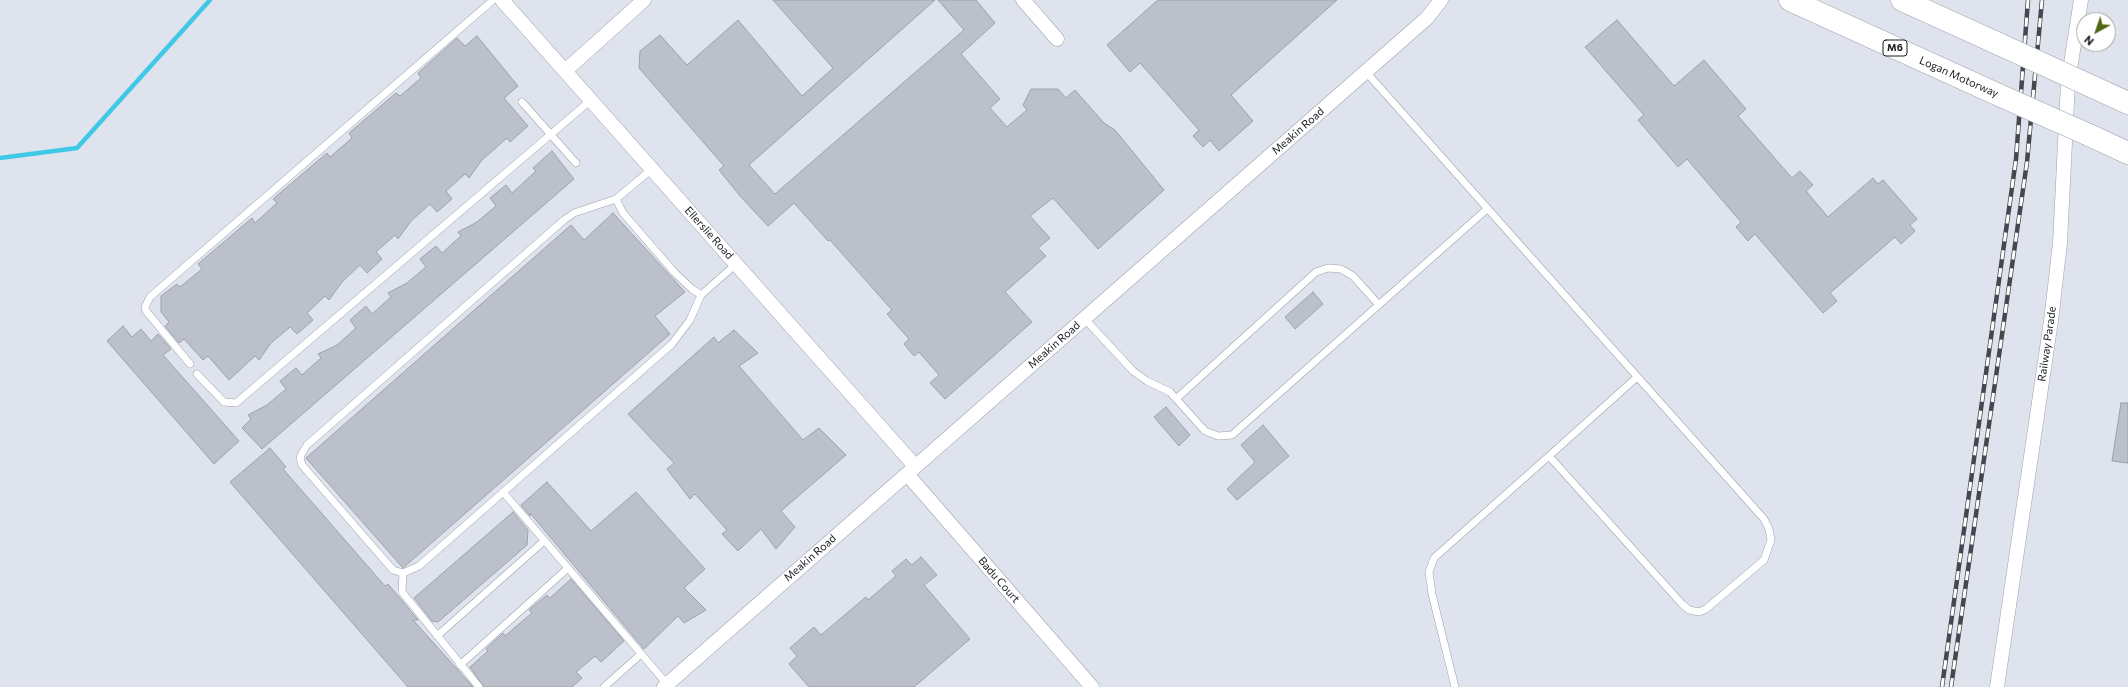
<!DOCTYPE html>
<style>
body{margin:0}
#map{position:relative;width:2128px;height:687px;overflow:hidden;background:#dee3ee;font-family:Commissioner,sans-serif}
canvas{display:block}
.north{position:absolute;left:2076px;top:12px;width:40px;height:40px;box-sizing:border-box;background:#fff;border:1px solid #a3a4a5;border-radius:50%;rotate:220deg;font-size:11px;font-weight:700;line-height:16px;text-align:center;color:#191b1f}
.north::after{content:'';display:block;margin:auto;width:14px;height:18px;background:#516714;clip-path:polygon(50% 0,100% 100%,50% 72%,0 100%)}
</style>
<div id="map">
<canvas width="2128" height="687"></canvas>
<div class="north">N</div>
</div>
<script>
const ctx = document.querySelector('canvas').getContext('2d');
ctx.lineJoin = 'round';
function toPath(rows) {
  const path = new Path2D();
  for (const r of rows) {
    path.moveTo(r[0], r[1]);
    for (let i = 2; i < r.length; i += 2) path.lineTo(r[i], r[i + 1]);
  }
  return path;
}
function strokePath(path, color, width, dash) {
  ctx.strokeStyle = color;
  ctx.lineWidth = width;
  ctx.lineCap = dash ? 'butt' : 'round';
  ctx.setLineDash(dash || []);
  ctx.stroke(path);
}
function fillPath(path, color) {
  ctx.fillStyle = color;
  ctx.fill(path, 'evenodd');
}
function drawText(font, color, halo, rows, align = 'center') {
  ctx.font = font + ' Commissioner,sans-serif';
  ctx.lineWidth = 3;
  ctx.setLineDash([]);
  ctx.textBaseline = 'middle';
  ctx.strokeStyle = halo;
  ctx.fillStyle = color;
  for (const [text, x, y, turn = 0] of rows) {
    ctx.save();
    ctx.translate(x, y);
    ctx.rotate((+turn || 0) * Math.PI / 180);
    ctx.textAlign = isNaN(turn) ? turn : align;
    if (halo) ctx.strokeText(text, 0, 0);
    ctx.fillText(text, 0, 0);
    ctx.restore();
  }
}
strokePath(toPath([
 [0,158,77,148,210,0]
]), '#40c9e6', 4.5);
const building = toPath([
 [773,0,935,0,749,165,775,194,964,30,938,0,976,0,995,23,961,54,1000,99,990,108,1007,127,1027,110,1023,105,1031,89,1058,89,1066,98,1075,90,1104,123,1115,130,1164,190,1098,249,1053,198,1030,216,1050,238,1038,248,1046,256,1005,292,1032,322,945,399,930,383,939,375,919,352,914,356,904,344,909,339,887,314,892,310,830,240,828,241,794,203,768,226,740,196,719,170,724,166,639,68,640,51,660,35,687,65,738,20,802,96,833,68,773,0],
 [1158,0,1337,0,1231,95,1253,121,1219,151,1210,140,1203,147,1193,136,1199,130,1140,63,1130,72,1107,45,1158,0],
 [1617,20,1674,86,1704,60,1746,109,1738,116,1792,178,1800,171,1813,185,1806,191,1828,217,1873,178,1878,184,1883,180,1917,219,1910,225,1915,231,1901,244,1895,237,1830,293,1837,301,1823,313,1755,234,1748,241,1736,227,1741,222,1687,159,1678,167,1638,120,1644,115,1585,47,1617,20],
 [477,36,518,86,504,98,528,126,510,142,507,138,482,160,469,178,465,174,446,191,452,199,437,212,430,204,411,221,398,239,395,235,376,252,382,259,367,273,360,265,342,282,329,300,325,296,307,313,313,320,297,334,290,327,271,343,259,360,255,356,229,380,208,356,203,360,184,339,179,343,165,326,169,322,161,312,161,296,177,284,180,287,202,269,198,264,252,218,255,223,277,203,273,199,327,153,330,157,352,138,349,133,396,93,400,96,421,78,418,73,457,38,465,46,477,36],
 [552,151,574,179,262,449,242,428,251,419,248,415,267,405,286,389,280,381,296,368,302,375,321,358,318,354,337,345,356,328,350,320,366,306,372,314,391,297,388,293,407,283,426,267,420,259,436,246,442,253,461,236,458,232,477,222,496,206,490,198,506,185,512,193,536,171,533,168,552,151],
 [613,213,685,292,655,316,670,334,403,568,306,458,571,225,584,240,613,213],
 [1313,292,1323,304,1295,329,1285,317,1313,292],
 [123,326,132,337,141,329,151,341,158,334,171,349,163,355,239,441,214,464,107,341,123,326],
 [734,330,758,353,739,366,803,440,819,428,846,455,781,511,795,527,776,549,761,529,738,551,722,534,727,530,695,494,690,499,667,469,674,463,628,414,714,337,718,343,734,330],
 [2121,403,2128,403,2128,463,2112,461,2121,403],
 [1166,407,1190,435,1179,446,1154,417,1166,407],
 [1263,425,1289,456,1237,500,1227,489,1255,462,1241,445,1263,425],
 [270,448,286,467,283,469,385,586,388,584,418,620,413,620,473,687,408,687,230,482,270,448],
 [547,482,591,531,636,492,705,569,684,588,706,610,684,623,678,616,644,649,530,513,530,516,521,505,547,482],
 [513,512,528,530,527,545,438,622,432,621,414,598,513,512],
 [921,557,937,575,924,585,970,639,914,687,809,687,789,664,797,656,790,648,814,627,821,635,866,597,868,600,896,576,892,571,906,559,912,565,921,557],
 [571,579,624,641,601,662,595,656,576,672,582,678,572,687,484,687,470,667,488,651,486,649,503,633,505,636,532,613,529,610,547,595,550,598,571,579]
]);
fillPath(building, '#bbc0ca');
strokePath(building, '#9ca1ab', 1);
const lane = toPath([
 [1366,72,1764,519,1769,529,1771,540,1764,560,1706,609,1699,612,1689,610,1682,604,1549,456,1636,378],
 [522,102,576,163],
 [652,169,616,199,574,213,564,220,307,445,302,453,300,458,302,465,393,570,403,573,419,566,672,344,690,320,701,295,736,264],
 [616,199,623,213,675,273,692,289,701,295],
 [1084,318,1133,371,1147,381,1170,392,1205,431,1218,436,1232,435,1487,209],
 [190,364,146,311,145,307,150,297,493,0],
 [197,374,224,402,236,403,591,100],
 [1176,399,1316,272,1328,268,1341,269,1353,276,1379,305],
 [503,492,667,684],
 [403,573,402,592,479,687],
 [437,636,544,541],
 [460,665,568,568],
 [604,687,641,654],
 [1455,687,1432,594,1429,572,1434,558,1549,456]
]);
const street = toPath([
 [502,0,915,466],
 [1023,0,1057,39],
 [565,71,644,0],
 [907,474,1092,687],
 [664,687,1427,18,1441,0],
 [1997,687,2051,321,2060,243,2068,82,2081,0]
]);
const highway = toPath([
 [1790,0,2001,96],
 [1902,0,2001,45],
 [2093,87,2128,103],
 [2089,135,2128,153]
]);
strokePath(lane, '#9da2ad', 8);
strokePath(street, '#9da2ad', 15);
strokePath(highway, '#9da2ad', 23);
strokePath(lane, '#fff', 7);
strokePath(street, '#fff', 14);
strokePath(highway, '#fff', 22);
const rail = toPath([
 [1942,687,2016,159,2028,0],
 [1951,687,2027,162,2042,0]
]);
strokePath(rail, '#44474c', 4.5);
strokePath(rail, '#fff', 3, [9]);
const highwayBridge = toPath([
 [2001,45,2093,87],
 [2001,96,2089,135]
]);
strokePath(highwayBridge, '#9da2ad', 23, []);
strokePath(highwayBridge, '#fff', 22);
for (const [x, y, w] of [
 [1895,48,24]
]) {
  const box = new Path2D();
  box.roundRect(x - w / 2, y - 8, w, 16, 3);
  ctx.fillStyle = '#fff';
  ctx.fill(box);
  strokePath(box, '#191b1f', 1);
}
drawText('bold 10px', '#191b1f', null, [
 ["M6",1895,48]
]);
drawText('11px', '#191b1f', '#fff', [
 ["Logan Motorway",1959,77,24],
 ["Meakin Road",1298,131,-41],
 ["Ellerslie Road",709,233,48],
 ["Railway Parade",2047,344,-82],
 ["Meakin Road",1054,345,-41],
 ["Meakin Road",810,558,-41],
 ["Badu Court",999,580,49]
]);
</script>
